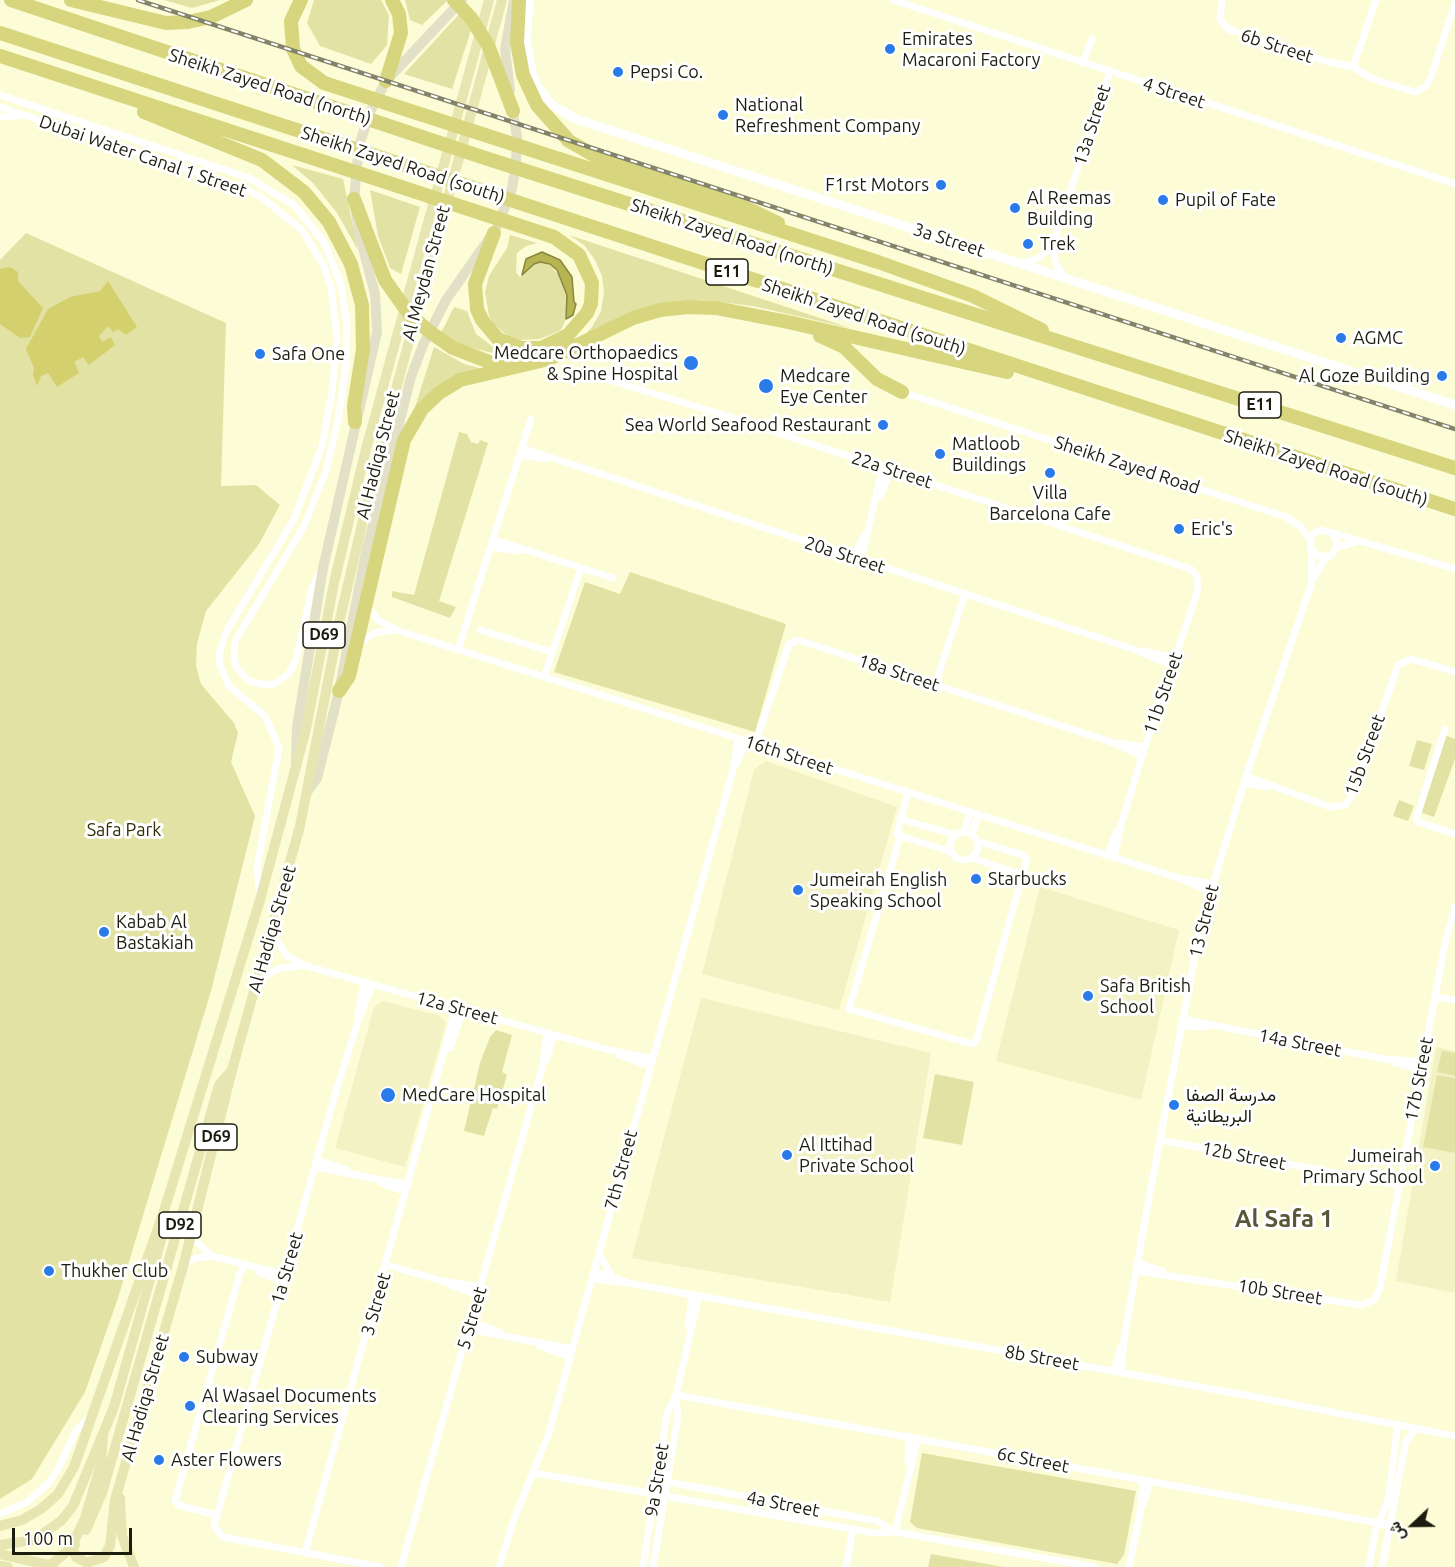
<!DOCTYPE html>
<meta charset="utf-8">
<style>
body{margin:0}
#map{position:relative;width:1455px;height:1567px;overflow:hidden;background:#fcfcd6;font-family:Ubuntu,Vazirmatn,sans-serif}
canvas{display:block}
.north{position:absolute;left:1383px;top:1495px;width:60px;height:60px;-webkit-text-stroke:4px #fff;paint-order:stroke;rotate:248deg;font-size:16px;font-weight:700;line-height:24px;text-align:center;color:#1d1d0f}
.north::after{content:'';display:block;margin:auto;width:21px;height:27px;background:#1d1d0f;clip-path:polygon(50% 0,100% 100%,50% 72%,0 100%)}
.scale{position:absolute;left:12px;top:1528px;width:120px;height:27px;box-sizing:border-box;border:3px solid #1d1d0f;border-top:0;padding-left:8px;font-size:18px;line-height:21px;white-space:nowrap;color:#1d1d0f;-webkit-text-stroke:4px #fff;paint-order:stroke}
</style>
<div id="map">
<canvas width="1455" height="1567"></canvas>
<div class="north">ش</div>
<div class="scale">100 m</div>
</div>
<script>
const ctx = document.querySelector('canvas').getContext('2d');
ctx.lineJoin = 'round';
function fillPath(path, color) {
  ctx.fillStyle = color;
  ctx.fill(path, 'evenodd');
}
function toPath(rows) {
  const path = new Path2D();
  for (const r of rows) {
    if (r.length === 3) {
      path.moveTo(r[0] + r[2], r[1]);
      path.arc(r[0], r[1], r[2], 0, 2 * Math.PI);
      continue;
    }
    path.moveTo(r[0], r[1]);
    for (let i = 2; i < r.length; i += 2) path.lineTo(r[i], r[i + 1]);
  }
  return path;
}
function strokePath(path, color, width, dash) {
  ctx.strokeStyle = color;
  ctx.lineWidth = width;
  ctx.lineCap = dash ? 'butt' : 'round';
  ctx.setLineDash(dash || []);
  ctx.stroke(path);
}
function drawText(font, color, halo, rows, align = 'center') {
  ctx.font = font + ' Ubuntu,Vazirmatn,sans-serif';
  ctx.lineWidth = 6;
  ctx.setLineDash([]);
  ctx.textBaseline = 'middle';
  ctx.strokeStyle = halo;
  ctx.fillStyle = color;
  for (const [text, x, y, turn = 0] of rows) {
    ctx.save();
    ctx.translate(x, y);
    ctx.rotate((+turn || 0) * Math.PI / 180);
    ctx.textAlign = isNaN(turn) ? turn : align;
    if (halo) ctx.strokeText(text, 0, 0);
    ctx.fillText(text, 0, 0);
    ctx.restore();
  }
}
fillPath(toPath([
 [766,761,897,807,839,1010,702,974,754,770],
 [1040,887,1179,930,1141,1100,996,1061],
 [701,998,931,1053,890,1302,632,1258],
 [383,1001,440,1016,446,1023,405,1167,335,1148,374,1007],
 [1436,1047,1455,1051,1455,1293,1396,1281]
]), '#f2f2c4');
fillPath(toPath([
 [164,0,220,0,192,8],
 [314,0,381,0,389,15,387,45,371,64,320,46,307,23],
 [405,0,448,0,422,25,410,20],
 [462,11,473,24,452,89,404,74],
 [292,165,343,179,358,250,337,213,313,183],
 [370,190,420,207,401,274,390,268,378,236],
 [26,233,226,323,221,486,256,485,280,505,259,544,206,611,197,643,196,666,201,684,234,723,238,733,231,762,255,816,211,991,118,1298,85,1392,32,1479,0,1499,0,260],
 [510,235,537,243,526,246,517,253,516,272,520,277,534,264,540,262,550,264,563,281,567,295,568,315,561,330,540,339,519,340,509,337,495,325,489,316,485,292,489,276,507,248],
 [569,235,850,328,753,306,703,300,680,301,578,342,592,327,601,311,604,293,602,276,595,260,584,245],
 [454,307,467,311,476,334,505,356,460,345,441,333],
 [434,347,464,364,483,369,411,420],
 [459,432,467,434,471,442,478,444,480,440,488,443,439,601,456,607,450,618,392,597,392,591,414,595],
 [630,572,786,624,755,732,554,672,585,582,620,594],
 [1445,735,1455,739,1455,759,1434,817,1420,812],
 [1417,740,1432,744,1424,770,1409,766],
 [1399,800,1414,806,1408,821,1393,816],
 [496,1030,512,1035,502,1072,507,1075,497,1109,493,1108,484,1136,464,1131,480,1063,490,1037],
 [1442,1051,1455,1053,1455,1076,1437,1072],
 [935,1074,974,1082,962,1145,923,1138],
 [1437,1075,1455,1078,1455,1153,1423,1147],
 [922,1453,1136,1491,1124,1555,1117,1564,917,1528,910,1522],
 [931,1554,1004,1567,928,1567]
]), '#e3e2a5');
fillPath(toPath([
 [10,267,18,272,18,281,43,308,30,337,20,338,0,324,0,269],
 [108,281,137,327,126,335,118,329,113,332,108,326,99,336,102,342,111,337,115,345,89,365,83,357,74,362,79,373,57,387,48,373,41,376,37,386,33,375,34,368,26,349,48,309,70,297,100,291]
]), '#d4d06e');
const water = toPath([
 [542,252,560,260,572,277,574,302,576,304,573,315,566,319,567,295,557,270,550,264,540,262,534,264,522,275,526,259,542,252]
]);
fillPath(water, '#b7b452');
strokePath(water, '#89873e', 1.5);
strokePath(toPath([
 [893,0,1455,184],
 [1222,0,1220,19,1228,29,1325,61,1353,67,1373,79,1415,92,1426,86,1430,80,1455,3],
 [1083,63,1092,39],
 [1353,67,1376,0],
 [0,95,249,178,294,205,324,242,341,285,347,325,346,365,338,420,326,471,304,526,235,641,234,659,237,668,249,681,267,685,276,683,289,673,296,660,312,588,320,572],
 [0,107,243,188,261,197,302,230,324,266,331,287,337,338,332,392,322,446,294,519,226,632,219,654,220,665,229,686,265,716,279,748,257,867,260,898],
 [0,117,18,116],
 [1052,246,1056,263,1064,277],
 [1022,263,1039,258,1052,246,1110,72],
 [596,376,727,416,1191,569,1197,577,1198,590,1142,756,1121,825,1114,858],
 [902,392,1286,517,1300,526,1310,540],
 [522,448,1136,650,1173,666],
 [520,455,546,459],
 [880,497,891,469],
 [1333,533,1455,569],
 [495,540,613,578],
 [493,547,519,551],
 [1336,548,1359,541],
 [853,558,864,535],
 [861,560,883,466],
 [1314,578,1322,563,1334,552,1337,543,1333,533,1320,530,1312,535,1310,548,1319,556,1327,556],
 [367,606,378,620,399,631,1179,878,1211,892],
 [480,630,552,652],
 [360,643,375,633,393,630],
 [458,650,531,419],
 [1144,651,1176,658],
 [544,677,581,568],
 [935,685,965,594],
 [1445,729,1416,819,1418,822,1455,834],
 [1116,743,1145,747],
 [755,744,789,644,798,640,1111,742,1142,756],
 [736,765,746,741],
 [1246,776,1330,807,1345,805,1354,793,1398,665,1411,659,1455,672],
 [1244,783,1267,787],
 [908,792,897,835,952,852],
 [900,819,956,835],
 [964,846,14],
 [964,833,970,812],
 [972,835,978,815],
 [900,837,849,1009,972,1044,976,1041,1027,859,1023,855,977,841],
 [1107,856,1116,832],
 [972,858,1023,875],
 [1185,879,1213,884],
 [271,932,287,956,306,966,609,1050,651,1058],
 [258,980,280,968,300,966],
 [372,985,358,1021,336,1091,214,1526,223,1537,380,1567],
 [1435,997,1455,1000],
 [358,1015,364,982],
 [1182,1019,1385,1059,1423,1062],
 [1180,1026,1206,1027],
 [450,1048,463,1010],
 [619,1055,649,1066],
 [546,1061,554,1035],
 [1393,1062,1421,1070],
 [1160,1140,1399,1185],
 [317,1160,347,1170],
 [315,1167,408,1185],
 [381,1183,406,1192],
 [191,1237,212,1256,285,1275],
 [599,1254,611,1275],
 [184,1263,197,1258,212,1256],
 [1137,1263,1163,1271],
 [387,1265,442,1281,480,1287],
 [1136,1271,1361,1305,1374,1300,1380,1288,1444,949,1455,906],
 [259,1272,283,1282],
 [595,1272,626,1282],
 [593,1279,628,1283,1250,1396,1455,1436],
 [450,1285,478,1295],
 [471,1322,500,1332],
 [688,1326,692,1295],
 [469,1329,572,1349],
 [540,1346,570,1357],
 [1114,1371,1121,1346],
 [1121,1373,1124,1339,1149,1198,1201,924,1246,776,1311,585,1312,551],
 [676,1395,1390,1525],
 [908,1462,909,1436],
 [534,1473,875,1533,895,1532,1094,1567],
 [668,1482,877,1521,895,1532],
 [1143,1505,1150,1482],
 [0,1514,27,1502,49,1483,59,1467,75,1432,92,1414],
 [216,1515,178,1505,175,1500,240,1273,245,1266],
 [895,1532,918,1438],
 [305,1553,456,1008],
 [401,1567,542,1068,547,1033],
 [499,1567,514,1519,549,1433,733,770,738,739],
 [643,1567,667,1413,676,1395,699,1296],
 [653,1567,678,1416,676,1395],
 [846,1567,853,1529],
 [1129,1567,1140,1513,1143,1480],
 [1369,1567,1375,1532,1388,1500,1398,1424],
 [1382,1567,1406,1441,1416,1429]
]), '#fff', 7);
strokePath(toPath([
 [530,0,526,39,533,76,537,86,552,105,576,119,1455,405]
]), '#fff', 9);
strokePath(toPath([
 [510,90,505,49,514,0],
 [498,225,512,189,516,163,517,137,512,106],
 [296,762,297,727,323,568,377,332,375,294,359,233,354,199,359,146,370,112,386,81,462,0],
 [307,792,317,778,339,691,366,552,411,377,423,345,446,300,488,240]
]), '#e2e1c8', 10);
strokePath(toPath([
 [103,1437,101,1464,85,1518,72,1546,76,1557,87,1563,104,1557,110,1546,115,1500,184,1263,232,1070,300,826,340,619,378,455,502,0],
 [120,1498,122,1536,134,1567],
 [0,1526,22,1520,41,1509,58,1494,74,1467,164,1211,260,900,306,729,334,583,366,449,489,0],
 [86,1530,102,1493,219,1085,232,1070],
 [0,1545,34,1540,61,1521,73,1506,114,1407,165,1226],
 [0,1554,53,1566],
 [0,1566,8,1567],
 [48,1567,75,1545]
]), '#e7e6b2', 10);
strokePath(toPath([
 [11,0,482,157,1455,468],
 [71,0,166,23,188,22,211,17,246,0],
 [301,0,291,21,293,49,301,66,324,83,878,262,973,296,1042,330],
 [454,0,471,18,488,45,513,111],
 [519,0,517,43,523,75,537,105,569,141,597,157,738,204,778,223],
 [0,33,1455,509],
 [0,56,554,237,579,255,592,283,591,304,587,313,568,335,541,348,521,348,498,339,482,320,477,309,475,284,494,233],
 [386,81,401,33,399,14,392,0],
 [144,112,262,160,304,192,329,222,351,264,362,305,363,349,354,406,355,422],
 [354,199,385,280,409,314,430,332,453,348,492,363,510,364],
 [820,336,844,347,877,379,902,392],
 [339,691,349,676,404,440,422,409,439,393,460,380,549,359,633,318,660,310,688,307,716,308,788,322,1007,372]
]), '#d7d57e', 14);
const rail = toPath([
 [138,0,1455,429]
]);
strokePath(rail, '#83836a', 4.5);
strokePath(rail, '#fff', 2, [7]);
for (const [x, y, r, color] of [
 [890,49,6,"#2a7be7"],
 [618,72,6,"#2a7be7"],
 [723,115,6,"#2a7be7"],
 [941,185,6,"#2a7be7"],
 [1163,200,6,"#2a7be7"],
 [1015,208,6,"#2a7be7"],
 [1028,244,6,"#2a7be7"],
 [1341,338,6,"#2a7be7"],
 [260,354,6,"#2a7be7"],
 [691,363,8,"#2a7be7"],
 [1442,376,6,"#2a7be7"],
 [766,386,8,"#2a7be7"],
 [883,425,6,"#2a7be7"],
 [940,454,6,"#2a7be7"],
 [1050,473,6,"#2a7be7"],
 [1179,529,6,"#2a7be7"],
 [976,879,6,"#2a7be7"],
 [798,890,6,"#2a7be7"],
 [104,932,6,"#2a7be7"],
 [1088,996,6,"#2a7be7"],
 [388,1095,8,"#2a7be7"],
 [1174,1105,6,"#2a7be7"],
 [787,1155,6,"#2a7be7"],
 [1435,1166,6,"#2a7be7"],
 [49,1271,6,"#2a7be7"],
 [184,1357,6,"#2a7be7"],
 [190,1406,6,"#2a7be7"],
 [159,1460,6,"#2a7be7"]
]) {
  const dot = new Path2D();
  dot.arc(x, y, r, 0, 2 * Math.PI);
  ctx.fillStyle = color;
  ctx.fill(dot);
  strokePath(dot, '#fff', 2);
}
for (const [x, y, w] of [
 [727,272,42],
 [1260,405,42],
 [324,635,42],
 [216,1137,42],
 [180,1225,42]
]) {
  const box = new Path2D();
  box.roundRect(x - w / 2, y - 13, w, 26, 4.5);
  ctx.fillStyle = '#fff';
  ctx.fill(box);
  strokePath(box, '#1d1d0f', 1.5);
}
drawText('bold 16px', '#1d1d0f', null, [
 ["E11",727,272],
 ["E11",1260,405],
 ["D69",324,635],
 ["D69",216,1137],
 ["D92",180,1225]
]);
drawText('18px', '#1d1d0f', '#fff', [
 ["Emirates",902,39],
 ["Macaroni Factory",902,60],
 ["Pepsi Co.",630,72],
 ["National",735,105],
 ["Refreshment Company",735,126],
 ["F1rst Motors",929,185,"right"],
 ["Al Reemas",1027,198],
 ["Building",1027,219],
 ["Pupil of Fate",1175,200],
 ["Trek",1040,244],
 ["AGMC",1353,338],
 ["Medcare Orthopaedics",678,353,"right"],
 ["& Spine Hospital",678,374,"right"],
 ["Safa One",272,354],
 ["Medcare",780,376],
 ["Eye Center",780,397],
 ["Al Goze Building",1430,376,"right"],
 ["Sea World Seafood Restaurant",871,425,"right"],
 ["Matloob",952,444],
 ["Buildings",952,465],
 ["Villa",1050,493,"center"],
 ["Barcelona Cafe",1050,514,"center"],
 ["Eric's",1191,529],
 ["Starbucks",988,879],
 ["Jumeirah English",810,880],
 ["Speaking School",810,901],
 ["Kabab Al",116,922],
 ["Bastakiah",116,943],
 ["Safa British",1100,986],
 ["School",1100,1007],
 ["MedCare Hospital",402,1095],
 ["مدرسة الصفا",1186,1095],
 ["البريطانية",1186,1116],
 ["Al Ittihad",799,1145],
 ["Private School",799,1166],
 ["Jumeirah",1423,1156,"right"],
 ["Primary School",1423,1177,"right"],
 ["Thukher Club",61,1271],
 ["Subway",196,1357],
 ["Al Wasael Documents",202,1396],
 ["Clearing Services",202,1417],
 ["Aster Flowers",171,1460]
], 'left');
drawText('18px', '#1d1d0f', '#fff', [
 ["6b Street",1277,46,18],
 ["Sheikh Zayed Road (north)",270,87,18],
 ["4 Street",1174,93,18],
 ["13a Street",1092,125,-72],
 ["Dubai Water Canal 1 Street",143,156,19],
 ["Sheikh Zayed Road (south)",403,165,18],
 ["Sheikh Zayed Road (north)",732,237,18],
 ["3a Street",949,240,18],
 ["Al Meydan Street",426,273,-75],
 ["Sheikh Zayed Road (south)",864,317,18],
 ["Al Hadiqa Street",378,455,-76],
 ["Sheikh Zayed Road",1127,465,18],
 ["Sheikh Zayed Road (south)",1326,468,18],
 ["22a Street",892,470,18],
 ["20a Street",845,555,18],
 ["18a Street",899,673,18],
 ["11b Street",1163,693,-71],
 ["16th Street",789,755,18],
 ["15b Street",1365,755,-70],
 ["13 Street",1204,921,-76],
 ["Al Hadiqa Street",272,929,-74],
 ["12a Street",457,1008,15],
 ["14a Street",1300,1043,11],
 ["17b Street",1419,1079,-79],
 ["12b Street",1244,1156,11],
 ["7th Street",621,1170,-75],
 ["1a Street",287,1268,-74],
 ["10b Street",1280,1292,9],
 ["3 Street",376,1304,-74],
 ["5 Street",472,1318,-74],
 ["8b Street",1042,1358,10],
 ["Al Hadiqa Street",145,1398,-74],
 ["6c Street",1033,1460,11],
 ["9a Street",657,1480,-81],
 ["4a Street",783,1504,11]
]);
drawText('18px', '#312f04', '#fff', [
 ["Safa Park",124,830]
]);
drawText('bold 24px', '#585837', '#fff', [
 ["Al Safa 1",1284,1219]
]);
</script>
